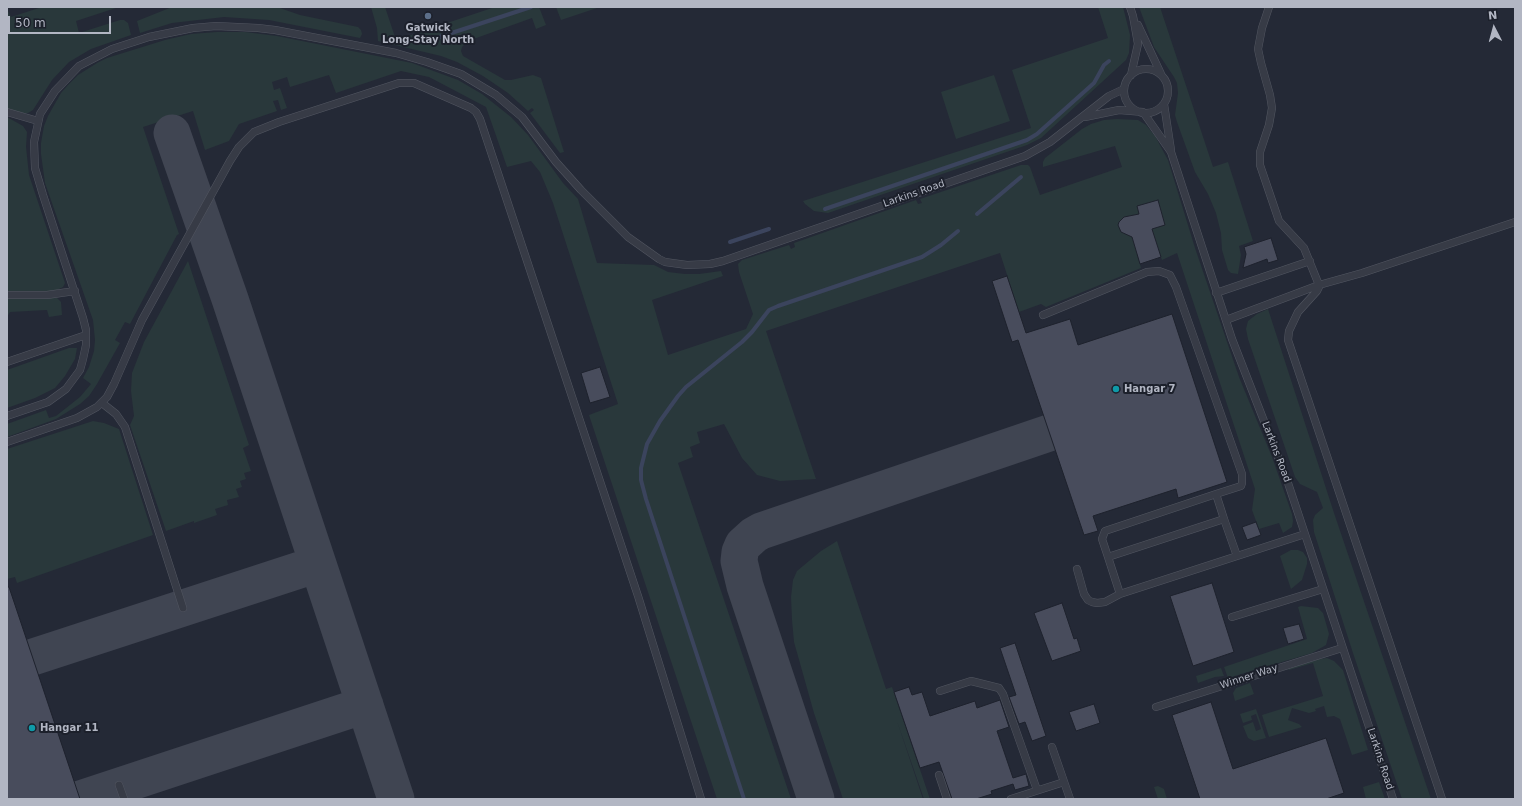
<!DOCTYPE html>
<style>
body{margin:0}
#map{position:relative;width:1522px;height:806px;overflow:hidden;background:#242936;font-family:"DejaVu Sans",sans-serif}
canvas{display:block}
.frame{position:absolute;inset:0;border:8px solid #b2b6c3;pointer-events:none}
.north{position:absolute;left:1474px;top:8px;width:40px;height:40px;-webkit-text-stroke:3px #1c202b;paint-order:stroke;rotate:354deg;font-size:11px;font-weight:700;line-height:16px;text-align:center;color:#b2b6c3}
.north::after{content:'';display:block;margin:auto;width:14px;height:18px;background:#b2b6c3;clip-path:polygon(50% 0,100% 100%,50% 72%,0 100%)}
.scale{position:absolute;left:8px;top:16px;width:103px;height:18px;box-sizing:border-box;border:2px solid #b2b6c3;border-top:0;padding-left:5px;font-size:12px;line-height:14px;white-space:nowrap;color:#b2b6c3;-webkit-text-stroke:3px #1c202b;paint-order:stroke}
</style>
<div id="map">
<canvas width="1522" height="806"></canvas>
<div class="frame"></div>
<div class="north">N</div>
<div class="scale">50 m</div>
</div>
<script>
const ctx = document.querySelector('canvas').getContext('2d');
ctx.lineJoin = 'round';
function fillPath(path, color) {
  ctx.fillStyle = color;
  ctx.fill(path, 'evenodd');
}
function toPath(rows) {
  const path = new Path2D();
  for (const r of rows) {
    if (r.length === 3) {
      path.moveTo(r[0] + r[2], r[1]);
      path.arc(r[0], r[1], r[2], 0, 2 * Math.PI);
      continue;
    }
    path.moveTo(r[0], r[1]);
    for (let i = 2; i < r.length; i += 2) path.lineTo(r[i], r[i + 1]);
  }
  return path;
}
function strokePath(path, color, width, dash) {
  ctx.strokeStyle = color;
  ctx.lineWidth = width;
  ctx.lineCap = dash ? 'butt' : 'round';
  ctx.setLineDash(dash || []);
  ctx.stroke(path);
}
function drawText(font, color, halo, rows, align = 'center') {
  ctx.font = font + ' "DejaVu Sans",sans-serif';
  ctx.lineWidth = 4;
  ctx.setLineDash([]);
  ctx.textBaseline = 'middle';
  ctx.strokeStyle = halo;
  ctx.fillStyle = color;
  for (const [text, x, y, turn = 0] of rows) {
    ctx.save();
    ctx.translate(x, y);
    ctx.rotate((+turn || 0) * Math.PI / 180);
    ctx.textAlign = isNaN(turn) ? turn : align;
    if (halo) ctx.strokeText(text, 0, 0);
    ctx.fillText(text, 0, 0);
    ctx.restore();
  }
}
fillPath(toPath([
 [42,7,119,7,76,21,79,33,120,20,124,20,128,23,131,35,91,49,69,62,52,80,33,110,28,113,19,113,7,109,7,9,11,17],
 [172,7,277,7,300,15,358,27,361,30,362,34,360,38,269,20,224,17,172,23,140,33,137,21],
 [371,7,385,7,396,40,495,7,539,7,546,25,536,29,532,18,468,41,462,47,461,51,463,56,505,80,511,80,533,75,541,78,564,152,560,153,530,113,534,110,532,108,528,111,508,93,483,76,457,62,441,56,378,41,377,28],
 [556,7,600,7,561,20],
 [1098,7,1123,7,1130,35,1129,53,1126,60,1041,138,1027,145,828,213,814,211,805,204,803,201,1031,128,1012,70,1108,38],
 [1139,7,1160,7,1213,167,1228,162,1253,241,1239,246,1241,255,1238,274,1231,273,1228,270,1222,250,1221,233,1216,213,1208,194,1195,172,1177,122,1175,115,1178,93,1177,83,1174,77,1154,47],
 [217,32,245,32,277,36,412,63,458,80,482,94,511,117,528,135,563,183,578,199,597,263,654,265,668,272,685,274,699,274,721,271,723,276,652,300,668,355,746,329,753,314,739,272,738,264,742,260,789,245,791,249,795,247,794,243,916,200,918,204,922,203,920,199,1021,165,1028,165,1030,167,1040,195,1122,167,1115,146,1043,167,1043,162,1045,158,1082,129,1091,124,1104,120,1117,119,1138,120,1146,125,1155,136,1168,160,1195,248,1239,377,1272,457,1292,514,1293,521,1292,527,1283,533,1279,523,1259,529,1252,510,1255,489,1177,253,1162,260,1158,248,1137,254,1141,268,1046,307,1041,304,1019,312,1000,253,766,331,816,479,780,481,757,475,742,458,724,424,697,432,700,443,690,447,693,457,678,463,791,799,717,799,589,415,618,404,553,203,540,172,531,161,507,167,486,107,429,77,401,71,336,93,329,75,290,87,287,77,272,82,274,90,280,88,287,108,281,110,278,100,273,101,277,111,239,124,229,141,205,150,193,111,143,127,179,234,177,235,130,324,125,322,115,340,120,343,97,384,89,396,80,404,56,419,7,437,7,424,46,410,49,418,56,416,80,397,91,384,83,378,89,367,94,351,95,340,93,320,45,183,41,154,41,143,44,126,48,116,61,93,68,85,78,75,97,63,107,58,165,40,191,34],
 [994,75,1010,121,956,139,941,92],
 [7,117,23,126,27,132,26,147,29,175,65,283,63,287,53,292,7,292],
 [188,261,249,445,243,448,251,471,244,473,246,479,240,481,242,487,236,489,239,497,227,500,228,505,215,509,217,515,194,523,194,521,166,531,130,425,134,416,131,391,132,373,144,342],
 [7,298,57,298,61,302,62,315,49,317,47,310,10,312,7,317],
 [1268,309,1334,513,1431,799,1402,799,1353,653,1314,532,1313,520,1315,515,1323,508,1317,492,1300,484,1295,477,1248,339,1246,329,1248,321,1257,314],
 [69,348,77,348,75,359,65,376,55,388,35,398,7,408,7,370],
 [93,421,104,423,119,429,153,535,17,583,15,577,7,579,7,449],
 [837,541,886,689,892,687,930,799,924,799,897,721,923,799,843,799,814,713,794,642,792,620,791,597,793,580,797,571,821,551],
 [1291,550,1298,550,1303,552,1307,558,1307,564,1302,580,1291,589,1280,556],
 [1301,606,1318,608,1323,613,1329,634,1326,645,1312,653,1228,678,1224,667,1307,639,1298,607],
 [1327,658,1334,661,1343,670,1368,750,1352,755,1340,719,1334,716,1327,717,1324,706,1315,709,1316,711,1309,713,1292,708,1288,720,1299,724,1302,727,1269,737,1262,715,1323,696,1313,663,1289,670,1288,669,1319,659],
 [1221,668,1224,676,1215,677,1198,683,1196,676],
 [1250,683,1254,694,1235,701,1233,693,1236,688],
 [1256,709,1266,738,1254,741,1248,738,1243,726,1253,722,1256,731,1261,729,1256,714,1251,716,1252,720,1243,723,1240,714],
 [1379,782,1385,799,1366,799,1363,787],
 [1158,786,1164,789,1167,799,1158,799,1154,787]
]), '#29383b');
strokePath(toPath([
 [424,42,531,7],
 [825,209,1027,140,1037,134,1094,83,1104,65,1109,61],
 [977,214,1021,177],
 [730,242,769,229],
 [744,799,646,499,641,480,641,468,647,444,660,421,678,396,686,387,742,342,752,332,769,310,778,306,922,257,941,245,958,231]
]), '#3b445d', 4);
strokePath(toPath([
 [172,133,230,299,396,799],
 [33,657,318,564],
 [80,799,365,705],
 [816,799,745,586,739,561,740,552,743,545,754,535,761,531,1049,433]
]), '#404552', 37);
const building = toPath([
 [1158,200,1165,225,1152,229,1161,257,1140,264,1132,237,1121,232,1118,225,1119,222,1124,217,1139,214,1137,206,1158,200],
 [1271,238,1278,260,1268,263,1267,259,1243,268,1246,254,1244,247,1271,238],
 [1007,276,1026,333,1070,319,1078,345,1172,314,1227,482,1178,498,1176,489,1093,516,1098,531,1084,535,1018,340,1012,342,992,281,1007,276],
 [600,367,610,397,590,403,581,373,600,367],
 [1256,522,1261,535,1247,540,1242,527,1256,522],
 [1212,583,1234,652,1193,666,1170,596,1212,583],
 [7,587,9,587,80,799,7,799,7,587],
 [1062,603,1074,639,1077,638,1081,651,1052,661,1034,613,1062,603],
 [1299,624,1304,639,1288,644,1283,628,1299,624],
 [1015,643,1046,736,1032,741,1025,722,1019,724,1009,697,1016,695,1000,648,1015,643],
 [909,687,912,695,922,692,930,716,975,701,977,708,1000,700,1009,727,997,731,1013,778,1026,774,1029,786,1015,790,1013,784,991,791,992,794,976,799,952,799,939,762,920,768,894,692,909,687],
 [1211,702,1233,769,1326,738,1344,793,1326,799,1200,799,1172,715,1211,702],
 [1094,704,1100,723,1076,731,1069,712,1094,704]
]);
fillPath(building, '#484c5c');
strokePath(building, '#1e222d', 1);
const lane = toPath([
 [1130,7,1133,16,1138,44,1131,75],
 [1269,7,1262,28,1258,49,1261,63,1270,95,1272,108,1269,125,1260,152,1260,165,1279,221,1304,248,1319,285],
 [1138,25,1161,74],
 [1146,91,22],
 [1164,104,1171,150],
 [7,112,38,121],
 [1085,117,1119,110,1143,112,1171,152,1232,339,1287,480,1393,799],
 [1319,285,1319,287,1317,291,1298,312,1289,331,1288,340,1442,799],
 [1216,293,1310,261],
 [7,295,47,295,75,291],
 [1043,315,1147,272,1159,271,1170,275,1176,287,1242,474,1242,483,1241,486,1216,494,1224,519],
 [1226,320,1319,285,1362,273,1515,222],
 [7,362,86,335],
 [102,403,116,414,125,427,183,608],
 [7,416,48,402,66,389,80,370,83,359,86,345,86,330,83,318,43,195,35,168,34,142,40,114,55,91,79,66,112,49,149,37,193,28,216,26,258,28,275,30,396,53,427,62,461,74,496,95,522,117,556,162,581,190,628,237,659,259,665,262,687,265,710,264,723,261,1025,156,1050,142,1109,96,1124,89],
 [7,442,77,418,97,407,107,397,114,384,142,320,230,161,239,147,254,132,279,122,399,83,414,83,471,108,476,112,480,119,638,596,701,799],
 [1108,557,1102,539,1105,531,1216,494],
 [1077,569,1084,594,1088,600,1092,602,1097,603,1105,602,1120,594,1305,534],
 [1120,594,1108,557,1224,519,1237,556],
 [1232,617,1323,589],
 [940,691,971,681,999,688,1003,694,1037,790],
 [1156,707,1342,648],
 [1052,747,1070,799],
 [939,775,947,799],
 [119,785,124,799],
 [1011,799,1064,782]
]);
strokePath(lane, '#525661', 8);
strokePath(lane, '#373b46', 7);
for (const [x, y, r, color] of [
 [428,16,4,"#5c6f8a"],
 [1116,389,4,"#0f9aa8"],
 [32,728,4,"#0f9aa8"]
]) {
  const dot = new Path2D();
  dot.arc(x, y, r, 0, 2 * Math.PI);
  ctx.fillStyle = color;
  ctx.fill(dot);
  strokePath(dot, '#1c202b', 1.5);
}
drawText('bold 10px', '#b2b6c3', '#1c202b', [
 ["Gatwick",428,28,"center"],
 ["Long-Stay North",428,40,"center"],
 ["Hangar 7",1124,389],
 ["Hangar 11",40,728]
], 'left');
drawText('10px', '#b2b6c3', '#1c202b', [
 ["Larkins Road",914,194,-19],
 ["Larkins Road",1276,452,69],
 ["Winner Way",1249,677,-18],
 ["Larkins Road",1380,759,72]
]);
</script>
